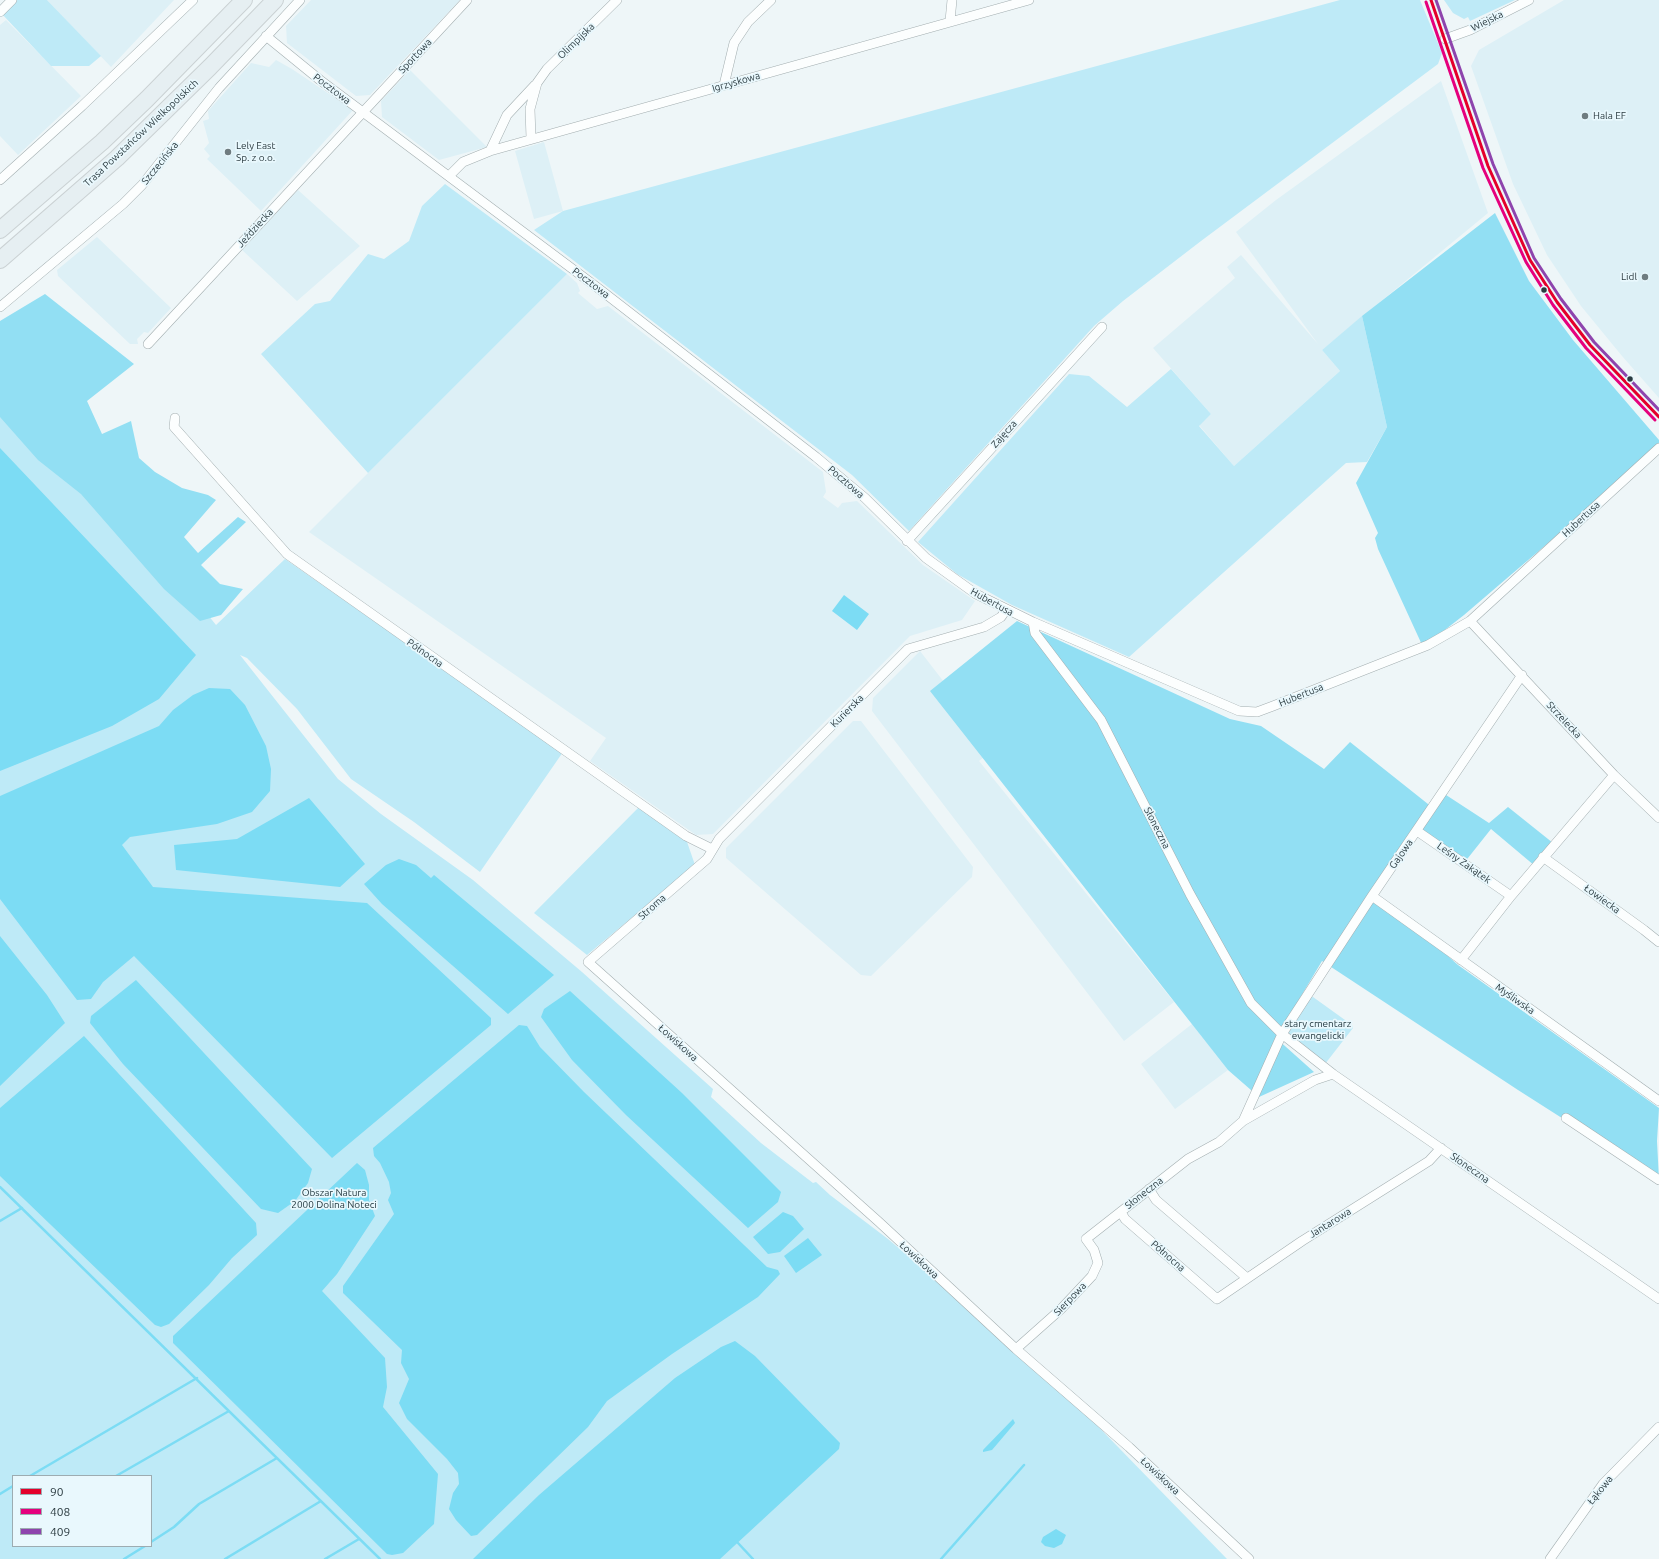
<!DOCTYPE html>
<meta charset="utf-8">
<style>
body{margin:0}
#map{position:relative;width:1659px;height:1559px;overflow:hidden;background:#eef6f8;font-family:Ubuntu,sans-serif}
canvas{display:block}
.legend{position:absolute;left:12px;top:1475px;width:140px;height:72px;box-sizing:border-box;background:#e9f8fd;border:1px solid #9dacb1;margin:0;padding:5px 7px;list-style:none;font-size:12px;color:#2b3b40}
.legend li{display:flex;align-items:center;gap:8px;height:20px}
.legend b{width:20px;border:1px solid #9dacb1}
</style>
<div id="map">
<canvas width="1659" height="1559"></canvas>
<ul class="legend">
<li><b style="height:5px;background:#e4002b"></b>90</li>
<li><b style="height:5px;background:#e5007d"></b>408</li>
<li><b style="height:5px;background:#8e44ad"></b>409</li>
</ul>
</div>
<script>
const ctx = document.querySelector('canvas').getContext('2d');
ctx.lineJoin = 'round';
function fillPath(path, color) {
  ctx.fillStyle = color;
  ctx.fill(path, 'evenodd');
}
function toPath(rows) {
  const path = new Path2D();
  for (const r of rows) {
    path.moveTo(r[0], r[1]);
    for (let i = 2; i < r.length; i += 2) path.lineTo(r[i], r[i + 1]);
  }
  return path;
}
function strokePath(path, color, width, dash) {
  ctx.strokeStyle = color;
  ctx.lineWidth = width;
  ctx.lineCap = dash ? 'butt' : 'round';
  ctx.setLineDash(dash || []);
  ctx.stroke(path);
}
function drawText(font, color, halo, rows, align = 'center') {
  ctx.font = font + ' Ubuntu,sans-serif';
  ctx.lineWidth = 3.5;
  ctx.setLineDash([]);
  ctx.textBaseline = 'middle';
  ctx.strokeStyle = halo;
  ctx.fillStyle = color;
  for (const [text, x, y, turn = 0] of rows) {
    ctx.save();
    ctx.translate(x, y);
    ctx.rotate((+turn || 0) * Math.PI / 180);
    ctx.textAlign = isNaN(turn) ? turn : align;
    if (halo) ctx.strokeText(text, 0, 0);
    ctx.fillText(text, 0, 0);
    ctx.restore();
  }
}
fillPath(toPath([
 [47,0,174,0,111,67],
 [311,0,460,0,370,95,356,96,287,43,286,26],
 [1564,0,1659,0,1659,398,1622,356,1581,306,1547,255,1513,184,1471,66,1479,50],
 [6,20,81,96,18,155,0,136,0,25],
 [276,60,292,69,353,110,261,211,207,159,210,156,204,149,209,143,203,121,209,119,208,111,251,63,269,67],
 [410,70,487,147,439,160,382,117,381,101],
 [1441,81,1488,213,1322,350,1340,371,1234,466,1199,425,1211,414,1153,348,1235,278,1227,267,1241,255,1318,344,1236,232,1276,200],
 [544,142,563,211,534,219,515,151],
 [298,190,360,246,297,301,242,250],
 [97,237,171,308,148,333,144,332,137,339,138,344,130,344,58,276,57,270],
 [567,274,577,283,580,291,578,293,597,309,608,306,823,472,826,492,823,497,838,508,842,503,857,501,923,565,975,601,962,620,910,636,713,834,696,835,590,761,606,738,309,532],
 [920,651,995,748,979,761,1174,1002,1124,1041,872,711,873,698],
 [853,721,861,721,973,867,972,877,871,976,861,975,726,858,726,848],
 [1192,1024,1228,1070,1175,1109,1141,1064]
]), '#ddf0f6');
fillPath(toPath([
 [17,0,47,0,101,56,89,66,51,66,2,14],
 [1340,0,1420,0,1442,53,1438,64,1201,241,1123,301,1094,326,909,531,852,475,534,230,563,211],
 [1444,0,1515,0,1470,21,1468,17,1464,19,1453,13],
 [445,184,567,274,368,473,261,354,315,304,330,301,368,254,384,259,409,241,422,206],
 [1362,316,1387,427,1367,462,1346,463,1129,657,1012,605,957,574,918,542,1069,374,1089,376,1127,407,1171,369,1211,414,1199,426,1234,466,1340,371,1322,350],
 [0,372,174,572,216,625,285,559,563,752,480,872,414,822,351,779,297,709,247,658,240,655,338,779,381,814,473,880,582,972,713,1089,711,1097,761,1143,813,1183,816,1182,830,1195,888,1239,1048,1375,1227,1559,0,1559],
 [13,1476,151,1476,151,1546,13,1546],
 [641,805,686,839,695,865,587,955,534,913],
 [1313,997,1352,1025,1353,1028,1325,1064,1289,1037,1287,1032,1310,998]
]), '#beeaf7');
fillPath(toPath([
 [1495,213,1529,281,1573,340,1659,440,1659,448,1464,615,1423,647,1378,549,1375,538,1378,533,1356,483,1387,427,1362,316],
 [45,294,134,364,87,401,102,434,131,421,139,458,155,472,182,488,208,495,216,500,184,537,198,553,238,517,246,522,201,565,220,584,243,589,221,615,200,621,164,589,81,494,38,460,0,417,0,321],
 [1017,621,1230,719,1261,726,1324,769,1350,742,1433,808,1443,793,1489,823,1508,807,1553,843,1535,866,1491,829,1464,863,1417,831,1369,897,1420,931,1458,965,1659,1108,1657,1141,1659,1180,1518,1090,1322,961,1276,1038,1314,1072,1259,1097,1228,1070,930,691]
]), '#92dff3');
fillPath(toPath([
 [0,448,196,655,159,699,112,726,0,771],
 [844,595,869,614,857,630,832,611],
 [209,688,230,689,245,705,266,746,271,769,270,791,252,812,217,824,130,837,122,845,153,887,367,903,491,1018,491,1025,332,1158,134,956,103,982,91,999,77,1000,0,899,0,796,159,726,173,710,193,695],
 [309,798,365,864,340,887,176,870,174,845,237,839],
 [399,859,416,865,431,878,434,875,554,975,508,1014,382,904,364,884,386,865],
 [0,936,47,995,65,1023,0,1086],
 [136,980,312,1169,308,1183,295,1201,278,1213,261,1209,123,1064,90,1023,91,1016],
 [570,991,682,1093,781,1192,778,1202,748,1228,626,1115,572,1060,541,1017,544,1009],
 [519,1025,527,1026,540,1047,584,1092,767,1267,778,1270,780,1274,758,1297,672,1354,607,1401,588,1427,477,1535,471,1536,456,1520,449,1509,453,1493,459,1484,458,1473,447,1459,407,1419,399,1403,409,1379,401,1363,402,1350,343,1293,343,1286,394,1214,388,1200,391,1193,389,1182,380,1163,374,1156,373,1148],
 [84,1036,256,1223,257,1235,232,1258,209,1285,169,1324,161,1327,155,1325,0,1176,0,1108],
 [357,1163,365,1170,369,1185,369,1200,375,1216,337,1274,322,1291,385,1358,387,1387,383,1407,438,1474,434,1524,403,1553,392,1555,387,1554,173,1343,173,1336],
 [783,1212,793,1216,804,1229,780,1252,768,1254,753,1237],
 [808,1238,822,1255,796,1273,784,1256],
 [735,1341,755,1356,840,1443,839,1449,720,1559,473,1559,539,1495,675,1378,721,1347],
 [1013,1419,1015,1423,992,1450,983,1452,983,1450],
 [1056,1529,1066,1535,1062,1544,1054,1548,1045,1546,1041,1542,1043,1537]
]), '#7cdcf4');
strokePath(toPath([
 [0,1187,380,1559],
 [0,1221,22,1208],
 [30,1476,197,1378],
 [116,1476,229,1411],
 [0,1494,13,1486],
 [151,1542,174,1527,199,1504,277,1458],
 [738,1543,753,1559],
 [124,1559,145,1546],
 [225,1559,321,1501],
 [325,1559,359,1539],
 [941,1559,1024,1465]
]), '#7cdcf4', 2.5);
const street = toPath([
 [0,12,12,0],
 [950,21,952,0],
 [266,36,320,80,598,288,816,457,865,498,926,558,976,594,1033,622,1239,711,1257,712,1273,706,1428,645,1470,621,1659,448],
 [1445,39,1470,30,1529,0],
 [724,85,734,43,748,22,771,0],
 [531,138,530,109,537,83,547,69,617,0],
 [490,151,507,115,535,85],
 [449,176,463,162,490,151,1029,0],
 [0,180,82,106,193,0],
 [0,307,123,204,142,185,219,88,300,0],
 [148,344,467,0],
 [175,418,174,427,287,554,686,836,712,849],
 [907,541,1102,327],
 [1006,610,1001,617,984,627,908,649,719,839,707,859,588,962,879,1222,1016,1349,1129,1447,1249,1559],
 [1470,621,1614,775,1659,818],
 [1033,622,1035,633,1101,720,1190,894,1251,1003,1282,1034,1333,1074,1659,1299],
 [1417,831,1511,896],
 [1543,857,1644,930,1659,942],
 [1372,896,1659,1101],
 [1461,960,1511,896,1614,775],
 [1566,1118,1659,1180],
 [1243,1121,1315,1080,1333,1074],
 [1149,1189,1156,1200,1247,1278],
 [1121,1212,1125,1219,1217,1299,1302,1241,1429,1161,1441,1148],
 [1016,1349,1061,1309,1092,1276,1098,1263,1094,1250,1086,1239,1188,1159,1219,1142,1243,1121,1282,1034,1372,896,1522,675],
 [1550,1559,1603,1484,1659,1427]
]);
const highway = toPath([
 [0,230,102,142,147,99,244,0],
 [0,260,117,158,210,67,275,0]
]);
strokePath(street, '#a3aeb0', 10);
strokePath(highway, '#cad1d3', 18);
strokePath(street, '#fcfefe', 9);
strokePath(highway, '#e6eff2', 16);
strokePath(toPath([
 [1431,0,1488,166,1530,260,1557,302,1590,345,1659,417]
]), '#e4002b', 3);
strokePath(toPath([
 [1426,2,1483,168,1526,262,1553,305,1586,348,1655,420]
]), '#e5007d', 3);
strokePath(toPath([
 [1436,0,1493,164,1534,258,1561,299,1594,342,1659,410]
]), '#8e44ad', 3);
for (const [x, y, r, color] of [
 [1585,116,4,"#6f7c80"],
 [228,152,4,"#6f7c80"],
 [1645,277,4,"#6f7c80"],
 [1544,290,3.5,"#2b3b40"],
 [1630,379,3.5,"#2b3b40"]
]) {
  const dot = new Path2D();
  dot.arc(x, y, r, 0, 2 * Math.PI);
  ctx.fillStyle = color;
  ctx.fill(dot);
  strokePath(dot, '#e9f8fd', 1.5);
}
drawText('10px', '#2b3b40', '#e9f8fd', [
 ["Wiejska",1487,21,-26],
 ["Olimpijska",576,41,-44],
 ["Sportowa",415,56,-47],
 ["Igrzyskowa",736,82,-16],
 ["Pocztowa",332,89,37],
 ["Trasa Powstańców Wielkopolskich",141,133,-43],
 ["Szczecińska",160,163,-51],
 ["Jeździecka",255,228,-48],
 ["Pocztowa",591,283,37],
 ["Zajęcza",1004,434,-48],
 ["Pocztowa",846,482,41],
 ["Hubertusa",1581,519,-43],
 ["Hubertusa",992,602,29],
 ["Północna",425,653,35],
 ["Hubertusa",1301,695,-22],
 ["Kurierska",847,711,-45],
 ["Strzelecka",1564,720,47],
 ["Słoneczna",1157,828,63],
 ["Gajowa",1401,854,-55],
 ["Leśny Zakątek",1464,863,35],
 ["Łowiecka",1602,899,36],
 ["Stroma",652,907,-41],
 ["Myśliwska",1515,999,35],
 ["Łowiskowa",678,1043,42],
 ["Słoneczna",1470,1168,35],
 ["Słoneczna",1144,1193,-38],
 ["Jantarowa",1330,1223,-32],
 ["Północna",1168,1256,41],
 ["Łowiskowa",919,1260,43],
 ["Sierpowa",1070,1299,-46],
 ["Łowiskowa",1160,1476,43],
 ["Łąkowa",1600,1490,-51]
]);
drawText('10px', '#2b3b40', '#e9f8fd', [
 ["Hala EF",1593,116],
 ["Lely East",236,146],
 ["Sp. z o.o.",236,158],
 ["Lidl",1637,277,"right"]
], 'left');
drawText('10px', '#1e343b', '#e9f8fd', [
 ["stary cmentarz",1318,1024],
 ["ewangelicki",1318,1036],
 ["Obszar Natura",334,1193],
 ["2000 Dolina Noteci",334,1205]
]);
</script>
